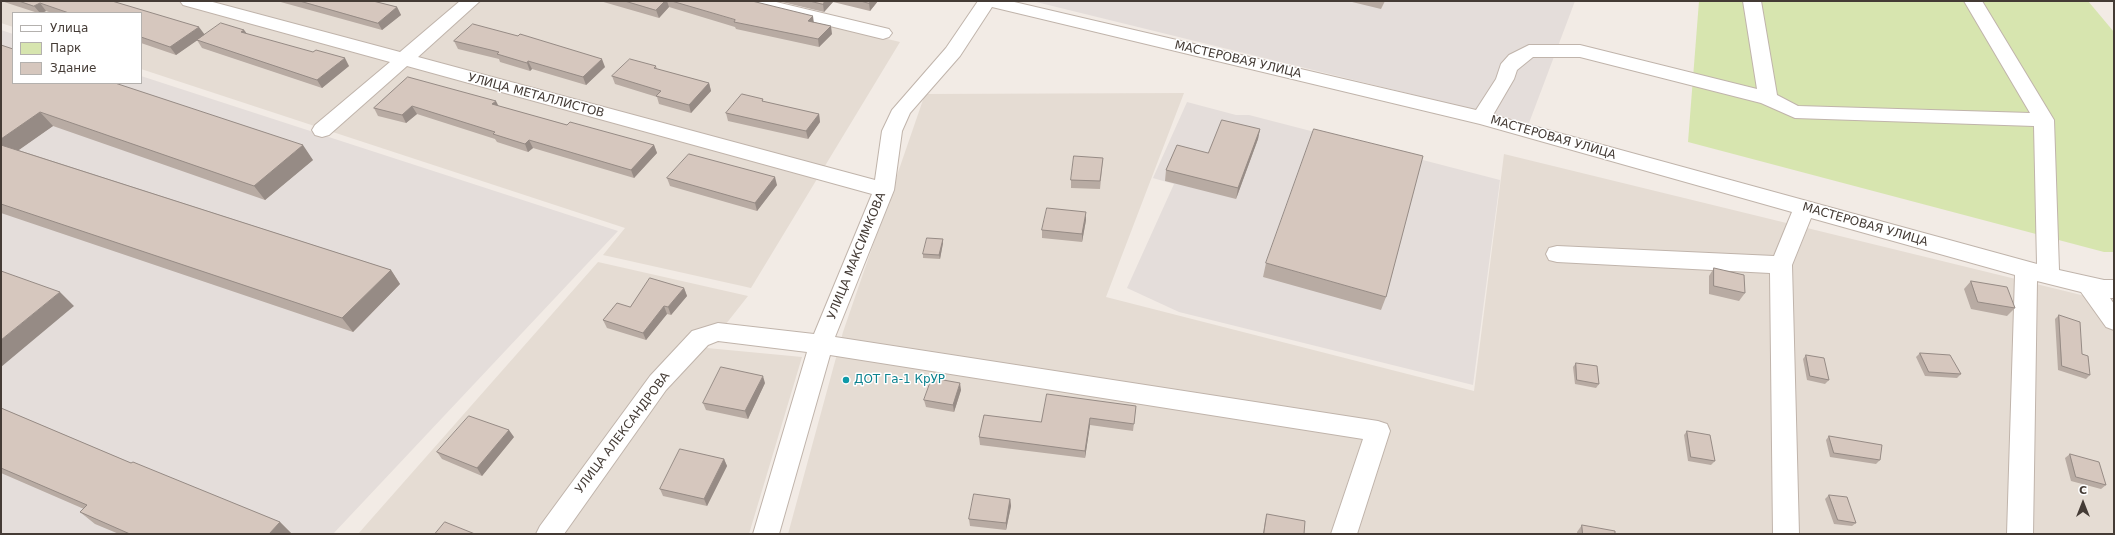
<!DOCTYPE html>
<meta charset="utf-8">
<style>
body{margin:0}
#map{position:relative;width:2115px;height:535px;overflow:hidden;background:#f2ebe5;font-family:"DejaVu Sans",sans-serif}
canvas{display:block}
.frame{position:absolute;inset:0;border:2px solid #443b35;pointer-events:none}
.legend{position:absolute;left:12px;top:12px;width:130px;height:72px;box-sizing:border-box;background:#fff;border:1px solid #b4b1ae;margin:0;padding:5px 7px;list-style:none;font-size:12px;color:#443b35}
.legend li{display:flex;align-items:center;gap:8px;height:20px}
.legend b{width:20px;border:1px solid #b4b1ae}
.north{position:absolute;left:2063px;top:483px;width:40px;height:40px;-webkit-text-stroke:3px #fff;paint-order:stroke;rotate:0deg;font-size:11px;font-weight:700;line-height:16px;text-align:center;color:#443b35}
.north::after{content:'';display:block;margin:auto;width:14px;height:18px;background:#443b35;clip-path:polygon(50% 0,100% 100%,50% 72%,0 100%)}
</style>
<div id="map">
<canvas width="2115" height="535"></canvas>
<div class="frame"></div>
<ul class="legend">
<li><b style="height:5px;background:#fff"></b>Улица</li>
<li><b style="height:11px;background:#d7e5af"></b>Парк</li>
<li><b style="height:11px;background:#d6c7be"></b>Здание</li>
</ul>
<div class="north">С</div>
</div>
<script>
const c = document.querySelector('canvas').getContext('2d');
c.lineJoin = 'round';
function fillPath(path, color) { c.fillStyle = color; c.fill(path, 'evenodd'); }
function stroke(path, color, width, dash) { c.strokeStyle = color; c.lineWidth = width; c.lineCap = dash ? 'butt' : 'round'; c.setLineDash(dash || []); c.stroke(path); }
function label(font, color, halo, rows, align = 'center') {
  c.font = font + ' "DejaVu Sans",sans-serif'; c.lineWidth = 3; c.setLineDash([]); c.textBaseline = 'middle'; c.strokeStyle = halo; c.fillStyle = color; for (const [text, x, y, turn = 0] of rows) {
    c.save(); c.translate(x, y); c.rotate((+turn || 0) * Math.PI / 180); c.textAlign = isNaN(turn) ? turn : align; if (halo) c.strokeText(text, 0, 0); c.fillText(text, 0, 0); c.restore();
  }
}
fillPath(new Path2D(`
 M1,1H729L900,42L751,288L603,255L625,228L141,69V13H13V27L1,23Z
 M1184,93L1106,297L1474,391L1504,154L2114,303V534H788L843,332L925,94Z
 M598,262L748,296L707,348L802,357L749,534H358Z`), '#e5dcd3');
fillPath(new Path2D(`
 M1032,1H1575L1529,123Z
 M1,30L13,34V83H141V76L618,231L333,534H1Z
 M1187,102L1236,115H1249L1500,180L1473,385L1179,312L1127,288L1174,184L1153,178Z`), '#e4ddda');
fillPath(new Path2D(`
 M1699,1H2088L2114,32V252H2104L1688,142Z`), '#d7e5af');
const minor = new Path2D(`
 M180,1H209L400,52L460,1H480L418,57L875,180L882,131L892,110L946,48L978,1H1010L1476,110L1496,79L1501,64L1509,55L1529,45H1580L1757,89L1743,1H1761L1777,95L1798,106L2030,113L1964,1H1982L2054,120L2059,270L2104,280H2114V298H2110L2114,304V330L2106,327L2081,292L2037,281L2033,534H2007L2015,275L1811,218L1792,265L1799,534H1773L1770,273L1557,262L1549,260L1546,254L1549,248L1557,246L1774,256L1792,212L1480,124L992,7L960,56L910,113L902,131L894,190L835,337L1378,421L1387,424L1390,431L1357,534H1331L1363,439L830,355L779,534H753L807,352L718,341L708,345L666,390L564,534H536L540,526L650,376L692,331L718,323L814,334L872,194L407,66L329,135L322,137L315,135L312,130L315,125L390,62L183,5ZM1533,57H1580L1761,103L1795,118L2034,126L2037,264L1493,115L1514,79L1517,70Z
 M741,1H772L889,29L892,33L889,37L883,39L744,5Z`);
stroke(minor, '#c0b4ab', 2);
fillPath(minor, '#fff');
fillPath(new Path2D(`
 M1,1H115L116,2L204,35L244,30L247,34L349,66L322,88L202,48L197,40L176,55L141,43V13H52L46,11L42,13H38Z
 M277,1H373L397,7L401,15L382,30Z
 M600,1H752L814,22L832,34L819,47L736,29L735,27L669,7L659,18Z
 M778,1H878L870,11L833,2L824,12Z
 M1348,1H1385L1381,9Z
 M454,41L605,67L586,85L532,69L530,71L500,62L499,59L458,49Z
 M1,45L313,160L265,200L53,126L18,150L391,270L400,284L353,332L1,213Z
 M656,66L657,69L709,83L711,91L691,113L659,104L657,97L615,84L612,76Z
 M408,77L498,106L567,125L654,145L657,153L634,178L533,148L528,152L497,142L495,139L417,114L406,123L378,116L374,108Z
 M763,99V102L819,114L820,122L808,139L728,121L726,113Z
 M1260,129L1258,139L1236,199L1165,181L1166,170L1208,153Z
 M1103,158L1100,189L1071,188V180Z
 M667,178L777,185L757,211L670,186Z
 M1086,220L1082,242L1042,238V230Z
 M943,239V243L940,259L923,258V254Z
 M1266,263L1386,297L1381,310L1263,277Z
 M1714,268L1745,293L1739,301L1709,294V276Z
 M1971,281L2015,308L2007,316L1971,309L1964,289Z
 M684,288L687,296L671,315L667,314L646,340L607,328L603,320L630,307Z
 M2059,315L2082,354L2090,375L2086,379L2058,370L2055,319Z
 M1920,353L1961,374L1957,378L1925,376L1916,357Z
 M1806,355L1829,380L1825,384L1807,380L1803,359Z
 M1576,363L1599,384L1596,388L1575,384L1573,367Z
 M765,383L748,419L706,410L703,403Z
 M961,390L954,412L926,407L924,400Z
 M1136,406L1133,431L1090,425L1085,458L980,445L979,437L1041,422Z
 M1,408L131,463L280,522L292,534H119L95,524L80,512L84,509L1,473Z
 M1687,431L1715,461L1711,465L1688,461L1684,435Z
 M1829,436L1880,460L1876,464L1830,457L1826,440Z
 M514,437L482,476L442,459L437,452Z
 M2070,454L2106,485L2101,489L2071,481L2065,458Z
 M724,459L727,466L707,506L663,496L660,489Z
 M1829,495L1856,523L1852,526L1834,524L1825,499Z
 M1010,499L1011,506L1006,530L970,526L969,519Z
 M1267,514L1304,534H1263L1265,521Z
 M1582,525L1615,534H1577V532Z`), '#b8aba3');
fillPath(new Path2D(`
 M665,1H667L669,7L659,18L656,10Z
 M825,1H833V2L824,12L823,4Z
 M870,1H878L870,11L869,3Z
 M40,3L46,11L42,13H40L34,6Z
 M397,7L401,15L382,30L378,23Z
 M813,16L814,24L808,21Z
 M831,26L832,34L819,47L818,39Z
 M199,27L205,35L176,55L170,47Z
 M244,30L250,38L241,32Z
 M345,58L349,66L322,88L317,80Z
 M602,59L605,67L586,85L583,77Z
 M528,61L532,69L530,71L527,63Z
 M709,83L711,91L691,113L689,105Z
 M496,101L500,109L492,104Z
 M412,106L417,114L406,123L402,115Z
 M40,112L53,126L9,157L1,149V139Z
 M819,114L820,122L808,139L806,131Z
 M1260,129L1258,139L1236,199L1238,188Z
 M529,140L533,148L528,152L525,144Z
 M303,145L313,160L265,200L254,186Z
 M654,145L657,153L634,178L631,170Z
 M775,177L777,185L757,211L755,203Z
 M1086,212V220L1082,242V234Z
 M943,239V243L940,259L939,255Z
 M391,270L400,284L353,332L342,318Z
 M684,288L687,296L671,315L668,307Z
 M60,292L74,306L1,367V340Z
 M664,306L667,314L646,340L643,333Z
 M763,376L765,383L748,419L745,411Z
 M960,383L961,390L954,412L953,405Z
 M1090,418V425L1085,458V451Z
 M509,430L514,437L482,476L477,468Z
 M724,459L727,466L707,506L704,499Z
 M1010,499L1011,506L1006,530V523Z
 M280,522L292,534H269Z`), '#968b85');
const building = new Path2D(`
 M19,1H112L199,27L170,47L141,37V13H69L40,3L34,6Z
 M300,1H373L397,7L378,23Z
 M625,1H665L656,10Z
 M672,1H752L813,16L808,21L831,26L818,39L734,22L735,20Z
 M810,1H825L823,4Z
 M861,1H870L869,3Z
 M221,23L244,30L241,32L313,52L316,50L345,58L317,80L197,40Z
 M473,24L518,36L520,34L602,59L583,77L528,61L527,63L497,54L499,52L454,41Z
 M1,45L13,49V83H115L303,145L254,186L40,112L1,139Z
 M630,59L656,66L654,68L709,83L689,105L656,96L661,91L612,76Z
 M408,77L496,101L492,104L567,125L570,122L654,145L631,170L529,140L525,144L493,134L495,132L412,106L402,115L374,108Z
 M742,94L763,99L762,101L819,114L806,131L726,113Z
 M1222,120L1260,129L1238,188L1166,170L1177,145L1208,153Z
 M1314,129L1423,156L1386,297L1266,263Z
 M1,145L391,270L342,318L1,204Z
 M689,154L775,177L755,203L667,178Z
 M1074,156L1103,158L1100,181L1071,180Z
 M1047,208L1086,212L1082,234L1042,230Z
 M927,238L943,239L939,255L923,254Z
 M1714,268L1744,275L1745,293L1714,286Z
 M1,271L60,292L1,340Z
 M650,278L684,288L668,307L664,306L643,333L603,320L617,303L630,307Z
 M1971,281L2007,287L2015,308L1978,302Z
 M2059,315L2080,322L2082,354L2088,356L2090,375L2062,366Z
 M1920,353L1950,355L1961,374L1929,372Z
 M1806,355L1824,358L1829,380L1810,376Z
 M1576,363L1597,366L1599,384L1577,380Z
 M721,367L763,376L745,411L703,403Z
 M932,378L960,383L953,405L924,400Z
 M1047,394L1136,406L1134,424L1090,418L1085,451L979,437L984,415L1041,422Z
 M1,408L131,463L133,462L280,522L269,534H130L80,512L87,505L1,468Z
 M469,416L509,430L477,468L437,452Z
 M1687,431L1710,435L1715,461L1691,457Z
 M1829,436L1882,445L1880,460L1834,453Z
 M680,449L724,459L704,499L660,489Z
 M2070,454L2099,462L2106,485L2076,477Z
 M974,494L1010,499L1006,523L969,519Z
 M1829,495L1847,497L1856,523L1838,520Z
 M1267,514L1305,521L1304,534H1264Z
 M445,522L475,534H435Z
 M1582,525L1615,531V534H1583Z`);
fillPath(building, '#d6c7be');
stroke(building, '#968b85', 1);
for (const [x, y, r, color] of [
 [846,380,4,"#0f9aa8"]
]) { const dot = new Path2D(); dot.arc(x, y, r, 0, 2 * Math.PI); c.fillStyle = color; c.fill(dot); stroke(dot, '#fff', 1.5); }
label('12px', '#443b35', '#fff', [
 ["МАСТЕРОВАЯ УЛИЦА",1238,60,13],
 ["УЛИЦА МЕТАЛЛИСТОВ",536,96,15],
 ["МАСТЕРОВАЯ УЛИЦА",1553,138,16],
 ["МАСТЕРОВАЯ УЛИЦА",1865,225,16],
 ["УЛИЦА МАКСИМКОВА",857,256,-68],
 ["УЛИЦА АЛЕКСАНДРОВА",623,433,-53]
]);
label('12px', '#0d838f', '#fff', [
 ["ДОТ Га-1 КрУР",854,380]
], 'left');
</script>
